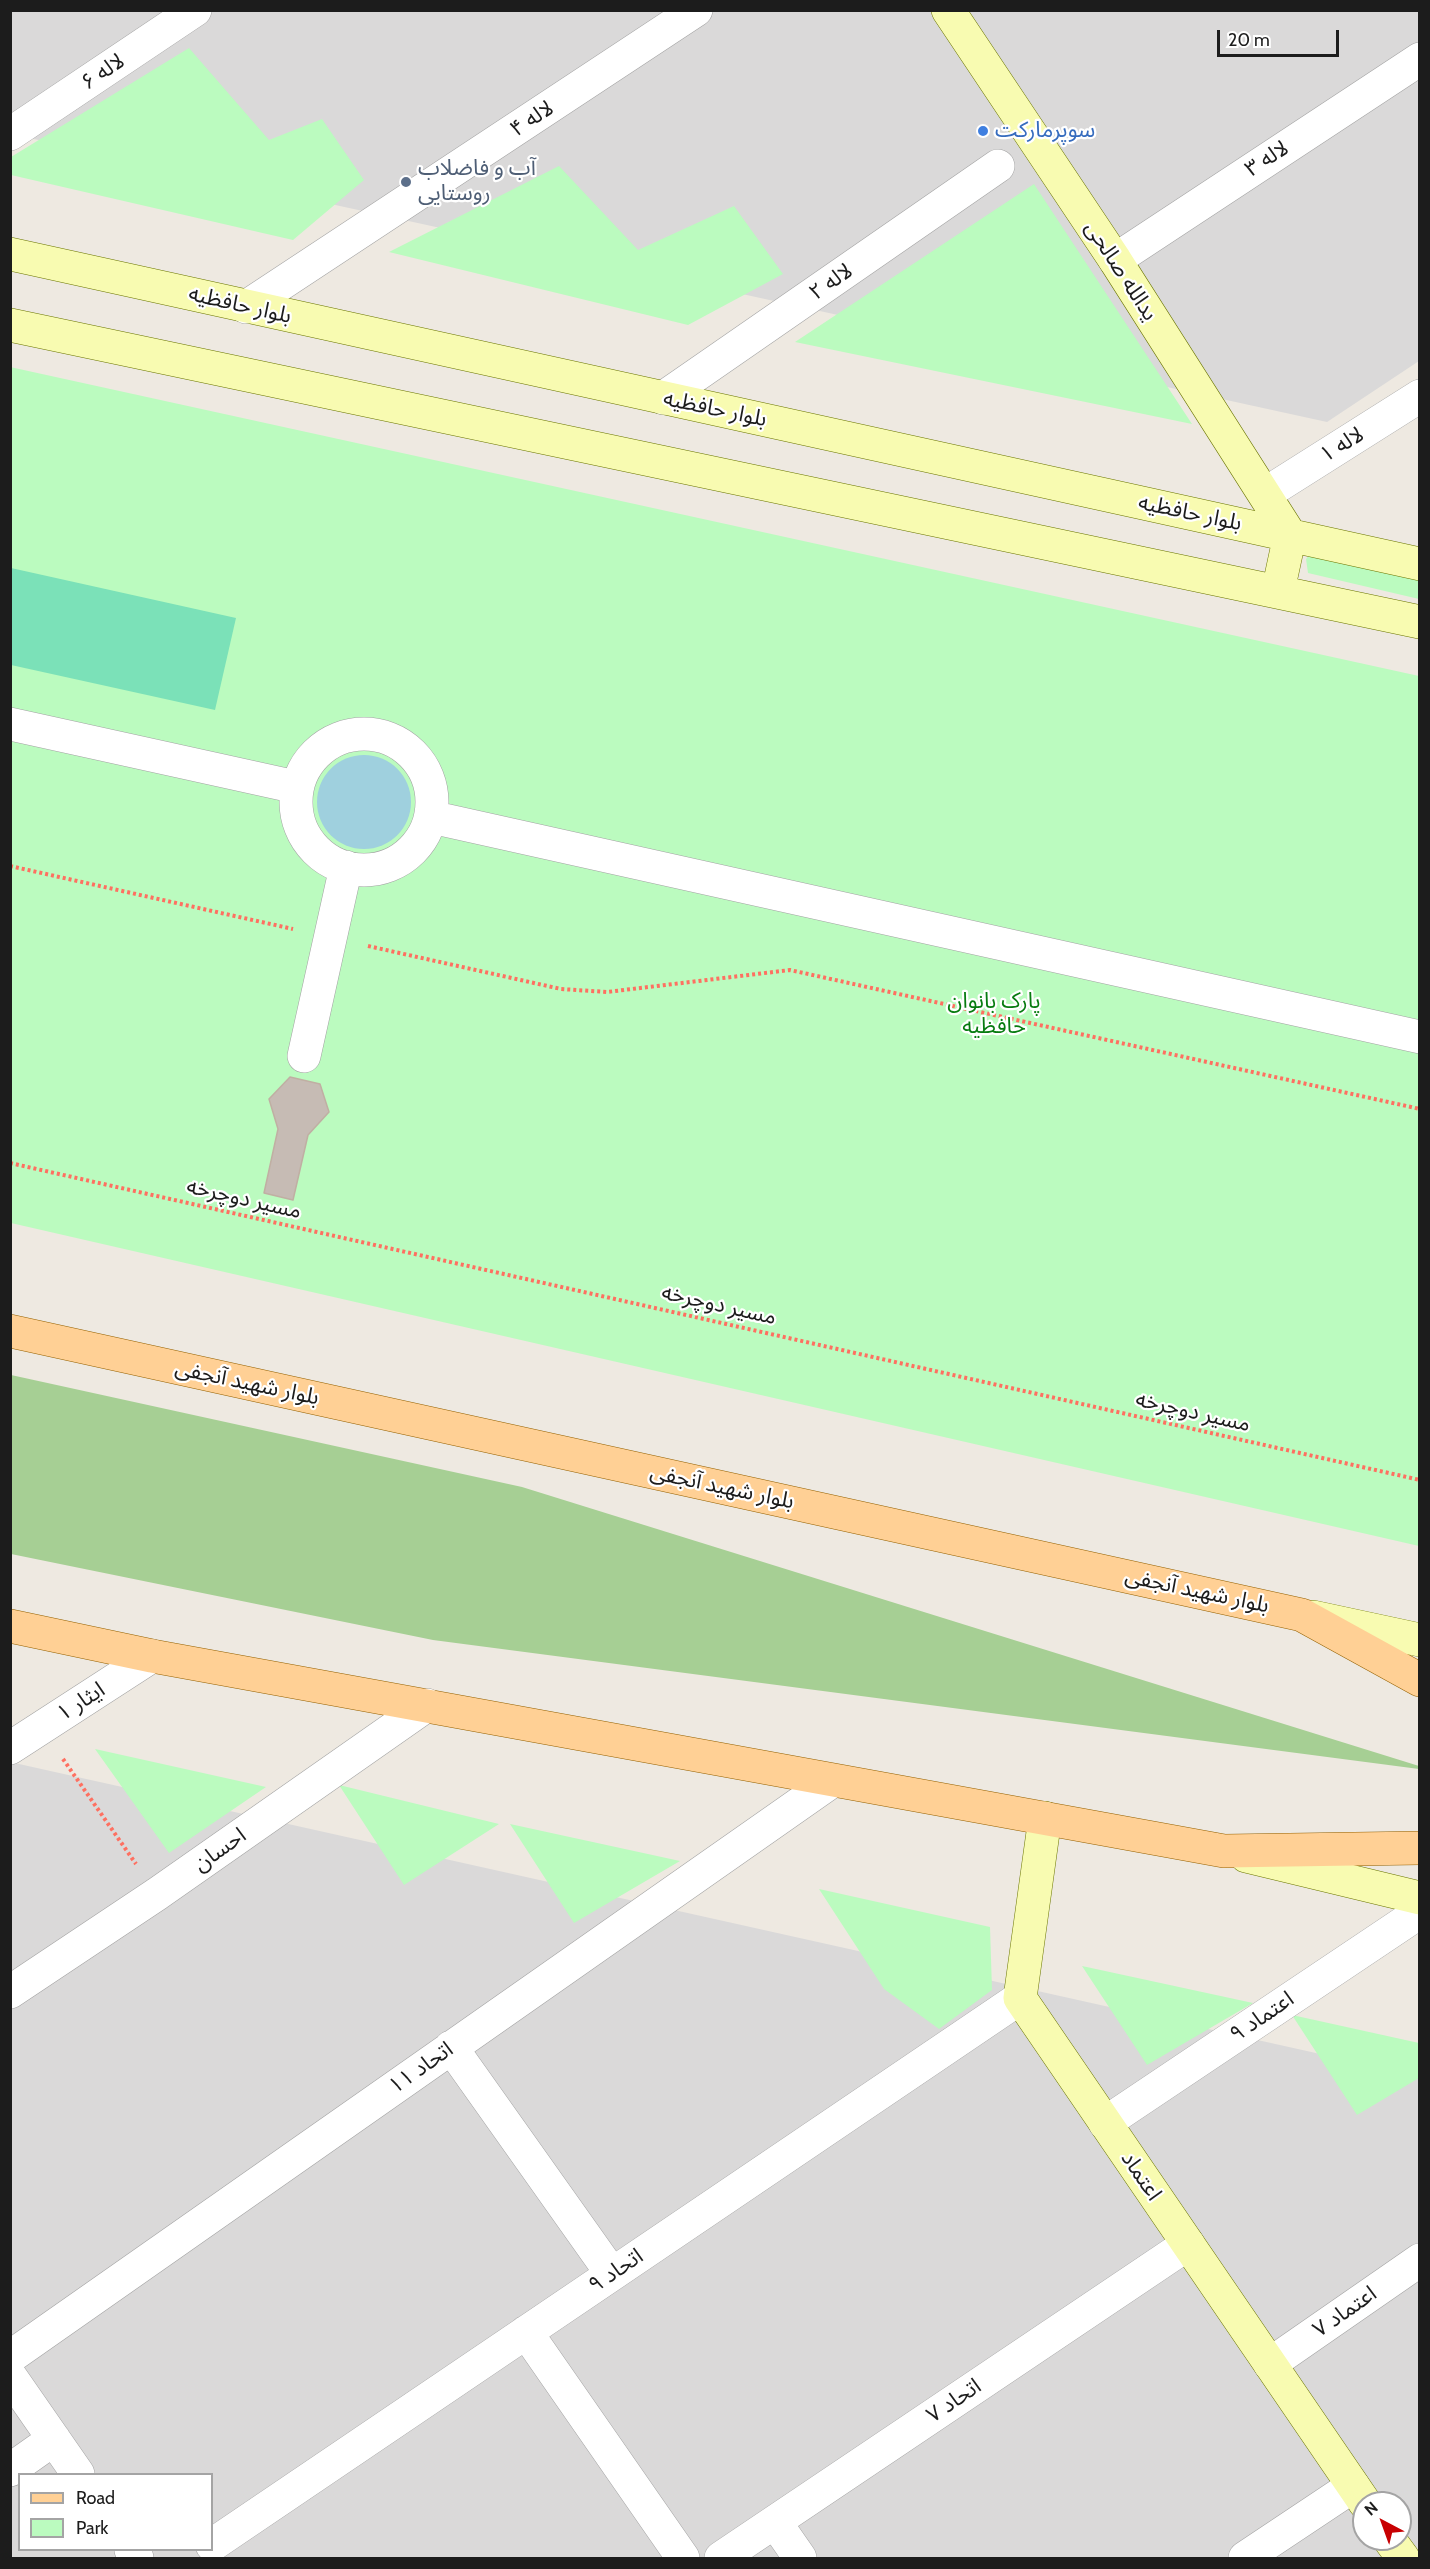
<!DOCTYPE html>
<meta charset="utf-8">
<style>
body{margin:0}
#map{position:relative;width:1430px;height:2569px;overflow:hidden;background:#eee9e1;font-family:Cabin,sans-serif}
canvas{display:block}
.frame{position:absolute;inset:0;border:12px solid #1c1c1c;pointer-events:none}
.legend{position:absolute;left:18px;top:2473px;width:195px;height:78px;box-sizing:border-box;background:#fff;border:2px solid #a4a4a4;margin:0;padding:8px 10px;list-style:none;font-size:18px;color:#1c1c1c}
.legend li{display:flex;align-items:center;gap:12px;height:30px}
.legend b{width:30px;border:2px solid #a4a4a4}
.north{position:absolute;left:1352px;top:2491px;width:60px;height:60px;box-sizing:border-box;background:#fff;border:2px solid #a4a4a4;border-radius:50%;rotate:319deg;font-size:16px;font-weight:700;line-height:24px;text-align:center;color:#1c1c1c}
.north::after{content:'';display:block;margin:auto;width:21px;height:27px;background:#c80002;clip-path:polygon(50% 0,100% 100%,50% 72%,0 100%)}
.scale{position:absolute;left:1217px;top:30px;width:122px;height:27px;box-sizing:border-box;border:3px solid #1c1c1c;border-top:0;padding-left:8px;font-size:18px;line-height:21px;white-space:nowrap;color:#1c1c1c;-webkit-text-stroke:4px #fff;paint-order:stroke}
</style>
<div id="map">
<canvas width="1430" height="2569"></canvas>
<div class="frame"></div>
<ul class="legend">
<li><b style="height:8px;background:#ffd095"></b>Road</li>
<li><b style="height:16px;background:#bbfbbf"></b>Park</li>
</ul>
<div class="north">N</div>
<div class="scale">20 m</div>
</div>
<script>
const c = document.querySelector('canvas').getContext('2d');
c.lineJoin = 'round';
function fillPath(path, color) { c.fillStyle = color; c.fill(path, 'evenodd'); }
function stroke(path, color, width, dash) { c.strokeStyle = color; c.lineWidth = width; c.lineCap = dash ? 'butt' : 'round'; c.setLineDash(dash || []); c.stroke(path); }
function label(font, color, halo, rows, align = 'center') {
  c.font = font + ' Cabin,"Noto Sans Arabic",sans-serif'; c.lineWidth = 4.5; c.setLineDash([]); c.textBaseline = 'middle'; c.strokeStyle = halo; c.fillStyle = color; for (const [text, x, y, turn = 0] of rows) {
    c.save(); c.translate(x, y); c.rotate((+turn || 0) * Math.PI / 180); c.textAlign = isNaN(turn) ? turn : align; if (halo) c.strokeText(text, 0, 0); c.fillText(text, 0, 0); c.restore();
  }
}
fillPath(new Path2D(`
 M11,11H1419V361L1327,422L11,134Z
 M10,1762L1419,2076V2558H11ZM20,2474H212V2550H20ZM1364,2503H1400V2539H1364Z`), '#dad9d9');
fillPath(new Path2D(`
 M11,1375L522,1487L1419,1766V1769L433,1640L11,1554Z`), '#a6cf94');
fillPath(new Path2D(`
 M189,48L269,140L322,119L364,180L293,240L11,175V157Z
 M559,166L638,250L734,206L783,274L688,325L389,252Z
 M1034,184L1192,424L795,342Z
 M10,367L1419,676V1546L11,1223Z
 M1312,552L1419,579V599L1308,573L1306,559Z
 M95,1749L266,1787L169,1853Z
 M339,1785L499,1824L404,1885Z
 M510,1824L680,1861L574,1923Z
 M819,1889L990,1927L992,1990L939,2029L884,1989Z
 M1082,1966L1253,2003L1147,2065Z
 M1292,2015L1419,2043V2078L1357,2115Z`), '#bbfbbf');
fillPath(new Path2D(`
 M11,568L236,618L215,710L11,665Z`), '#7be1b8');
fillPath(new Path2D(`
 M317 802a47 47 0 1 1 94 0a47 47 0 1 1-94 0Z`), '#9fd0de');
const building = new Path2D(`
 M290,1077L320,1084L329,1112L308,1135L293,1200L264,1193L278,1129L269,1099Z`);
fillPath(building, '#c6bbb4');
stroke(building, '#c0afa3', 1.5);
const street = new Path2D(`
 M10,134L195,10
 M1115,260L1420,59
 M246,307L696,10
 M663,398L998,166
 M1265,494L1420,396
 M10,724L296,787
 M296 802a68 68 0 1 1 136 0a68 68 0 1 1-136 0Z
 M431,817L1420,1037
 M304,1056L346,867
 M10,1748L152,1656
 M10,1992L157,1894L427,1705
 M451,2047L612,2274
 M1105,2123L1420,1912
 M526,2332L683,2558
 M10,2357L832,1781
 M1270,2364L1420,2260
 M10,2376L78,2474
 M10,2470L54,2439
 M775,2522L800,2558
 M212,2545L1020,1998
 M131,2550L137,2558
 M721,2558L1188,2244
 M1245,2558L1353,2486`);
const secondary = new Path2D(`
 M948,10L1115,260L1290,535L1278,591
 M10,254L1420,564
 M10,325L1420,622
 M1313,1617L1420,1640
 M1045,1818L1020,1998L1365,2503
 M1246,1856L1420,1898
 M1389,2539L1403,2558`);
const primary = new Path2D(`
 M10,1331L1302,1615L1420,1680
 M10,1626L152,1656L1224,1851L1420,1848`);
stroke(street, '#a3a3a3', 34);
stroke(secondary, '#6a7501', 34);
stroke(primary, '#946100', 34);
stroke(new Path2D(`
 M10,866L293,929
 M368,946L561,989L607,992L790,970L1420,1109
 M10,1163L1420,1480
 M63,1759L136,1864`), '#fe7061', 4, [3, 3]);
stroke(street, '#fff', 33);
stroke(secondary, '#f8fbb1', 33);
stroke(primary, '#ffd095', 33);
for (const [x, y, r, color] of [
 [983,131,6,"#3f7fe0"],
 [406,182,6,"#5c6f8a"]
]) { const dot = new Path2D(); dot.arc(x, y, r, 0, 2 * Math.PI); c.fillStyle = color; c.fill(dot); stroke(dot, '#fff', 2); }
label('22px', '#1c1c1c', '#fff', [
 ["لاله ۶",103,72,-34],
 ["لاله ۴",532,119,-33],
 ["لاله ۳",1267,159,-33],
 ["یدالله صالحی",1121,271,57],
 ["لاله ۲",831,282,-35],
 ["بلوار حافظیه",240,305,13],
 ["بلوار حافظیه",715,409,12],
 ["لاله ۱",1342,445,-32],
 ["بلوار حافظیه",1190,513,12],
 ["مسیر دوچرخه",244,1199,13],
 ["مسیر دوچرخه",719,1305,13],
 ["بلوار شهید آنجفی",247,1383,12],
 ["مسیر دوچرخه",1193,1412,13],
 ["بلوار شهید آنجفی",722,1487,12],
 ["بلوار شهید آنجفی",1197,1591,12],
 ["ایثار ۱",81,1702,-33],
 ["احسان",220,1850,-35],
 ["اعتماد ۹",1262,2017,-34],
 ["اتحاد ۱۱",421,2068,-35],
 ["اعتماد",1141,2176,56],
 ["اتحاد ۹",616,2271,-34],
 ["اعتماد ۷",1345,2312,-35],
 ["اتحاد ۷",954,2401,-34]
]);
label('22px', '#366cbe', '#fff', [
 ["سوپرمارکت",995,131]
], 'left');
label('22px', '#4e5e75', '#fff', [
 ["آب و فاضلاب",418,169],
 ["روستایی",418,194]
], 'left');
label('22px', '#077c10', '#fff', [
 ["پارک بانوان",994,1002],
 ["حافظیه",994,1027]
]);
</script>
